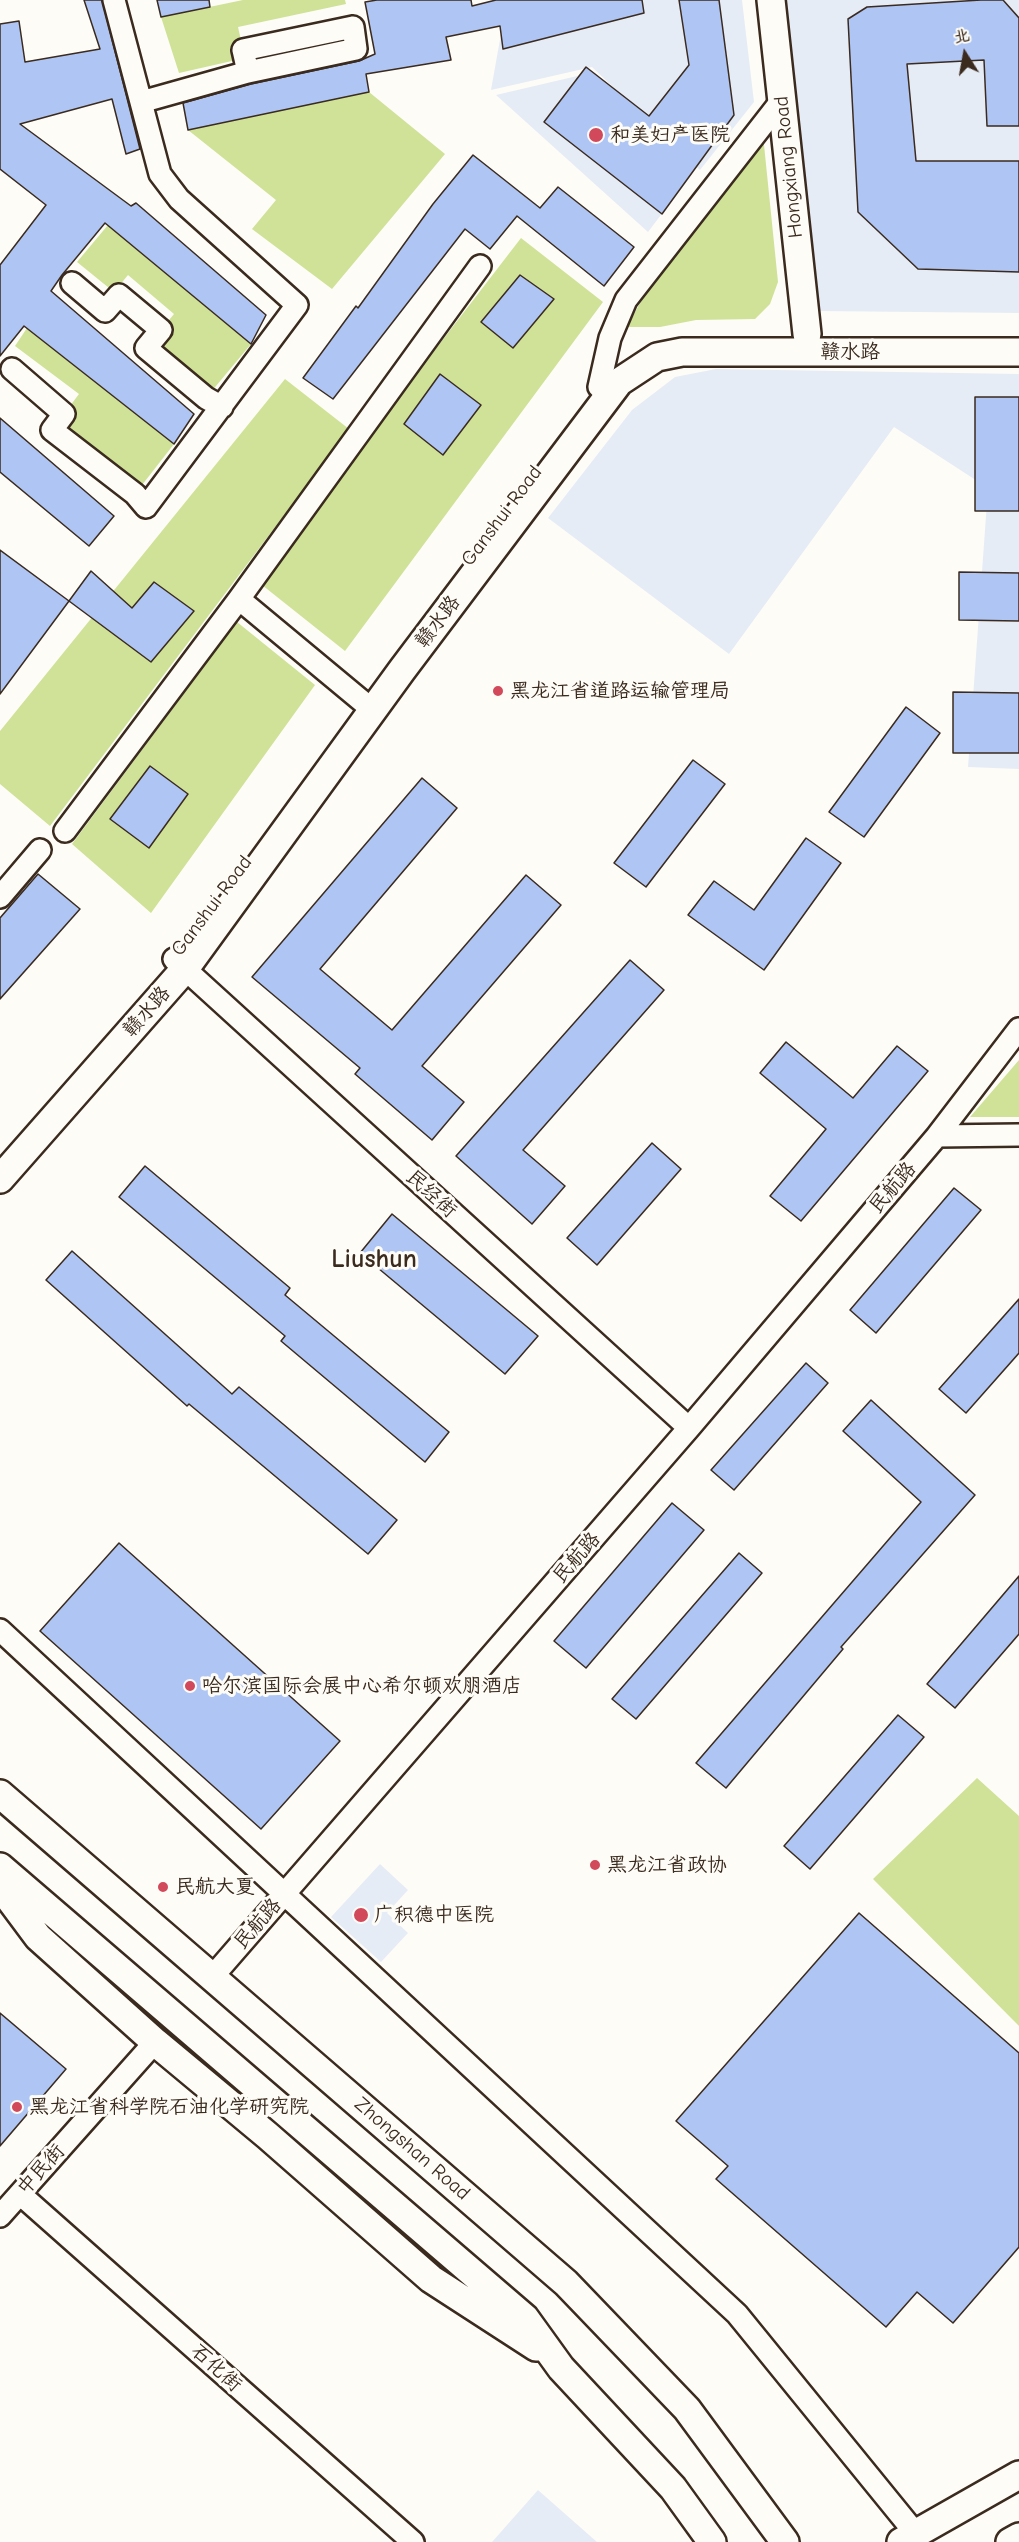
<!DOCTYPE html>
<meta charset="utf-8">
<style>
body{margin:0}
#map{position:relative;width:1019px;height:2542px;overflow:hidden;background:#fdfcf7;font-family:"Comic Neue","LXGW WenKai TC",sans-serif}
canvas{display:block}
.north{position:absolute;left:935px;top:24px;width:60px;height:60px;-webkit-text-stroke:4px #fdfcf7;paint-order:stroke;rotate:349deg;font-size:16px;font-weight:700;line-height:24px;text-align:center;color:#3b2a1e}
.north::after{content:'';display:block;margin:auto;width:21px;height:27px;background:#3b2a1e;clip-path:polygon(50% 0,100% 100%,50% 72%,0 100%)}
</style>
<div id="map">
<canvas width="1019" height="2542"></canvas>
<div class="north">北</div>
</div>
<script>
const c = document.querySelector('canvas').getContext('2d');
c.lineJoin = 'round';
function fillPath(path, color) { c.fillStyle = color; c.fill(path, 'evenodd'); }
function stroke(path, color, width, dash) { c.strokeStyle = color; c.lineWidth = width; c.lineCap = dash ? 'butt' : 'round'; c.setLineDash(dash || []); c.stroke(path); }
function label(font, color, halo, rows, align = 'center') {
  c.font = font + ' "Comic Neue","LXGW WenKai TC",sans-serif'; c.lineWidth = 6; c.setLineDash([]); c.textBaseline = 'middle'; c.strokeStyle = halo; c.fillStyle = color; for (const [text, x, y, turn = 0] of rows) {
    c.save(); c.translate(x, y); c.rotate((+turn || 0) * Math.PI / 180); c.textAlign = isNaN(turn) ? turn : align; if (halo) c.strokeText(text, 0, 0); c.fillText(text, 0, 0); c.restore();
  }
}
fillPath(new Path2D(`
 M507,0H742L754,102L700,170L592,67L491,90Z
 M785,0H1019V313L816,311Z
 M590,73L692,174L648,232L496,95Z
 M716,369L1019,374V769L968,767L988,488L894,427L729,654L548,518L632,410L675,377Z
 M380,1864L408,1890L387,1913L408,1933L381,1962L331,1917Z
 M538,2490L597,2542H492Z`), '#e6ecf6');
fillPath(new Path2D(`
 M243,0H345L346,4L238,27L245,58L179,73L161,17Z
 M369,92L445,154L332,289L252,229L276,200L188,130Z
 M763,135L778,282L770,304L755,319L696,320L660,327H627L641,301Z
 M108,225L251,344L206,398L146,348L174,314L128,275L114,292L77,262Z
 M521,238L603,302L345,651L257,581Z
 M27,328L174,444L135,494L52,430L79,394L15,346Z
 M285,379L349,429L50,826L0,784V731Z
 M237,622L315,685L151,913L72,844Z
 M1019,1060V1117H970Z
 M977,1778L1019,1816V2026L873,1879Z`), '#cfe297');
const building = new Path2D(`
 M84,0H102L140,149L126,154L112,99L20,124L131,206L136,203L266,315L251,344L105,223L62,275L51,291L194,414L174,444L24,326L0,356V265L46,205L0,169V24L19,21L25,62L100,49Z
 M157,0H209L210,7L161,17Z
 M377,0H471L472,6L496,0H642L644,13L503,49L500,26L446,37L451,60L366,74L369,92L188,130L183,103L251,84L359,61L375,54L365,2Z
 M679,0H719L734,115L662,214L544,122L586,67L649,116L689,65Z
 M981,0H1003L1019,18V126H987L984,60L907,64L916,161H1019V272L918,269L858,212L848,19L867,7Z
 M473,155L540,208L558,187L634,247L604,286L517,216L490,249L465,229L333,399L303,378L356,306L358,308L433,204Z
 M520,275L554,299L513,348L481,322Z
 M440,374L481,405L443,455L404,424Z
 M975,397H1019V511H975Z
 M0,418L114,516L89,546L0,472Z
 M0,550L69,601L0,694Z
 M91,571L132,608L154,582L194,611L151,662L69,601Z
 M959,572L1019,573V621L959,620Z
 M953,692L1019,693V753H953Z
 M906,707L940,733L864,837L829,812Z
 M693,760L725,784L646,887L614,863Z
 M150,766L188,794L149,848L110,819Z
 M422,778L457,808L320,969L392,1030L526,875L561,905L422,1066L464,1102L432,1140L355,1074L360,1068L252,977Z
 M806,838L841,863L764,970L688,915L714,881L754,910Z
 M38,874L80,909L0,999V918Z
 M630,960L664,990L523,1150L565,1186L532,1224L456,1156Z
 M786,1042L853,1098L897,1046L928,1071L801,1221L770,1196L826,1129L760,1073Z
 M652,1143L681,1169L597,1265L567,1238Z
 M145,1166L290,1288L285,1295L449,1432L425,1462L281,1341L285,1336L119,1197Z
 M954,1188L981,1210L876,1333L850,1310Z
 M392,1214L538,1336L505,1374L360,1253Z
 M72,1251L232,1394L239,1387L397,1520L368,1554L189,1404L187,1406L46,1280Z
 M1019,1299V1353L966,1413L939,1389Z
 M806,1363L828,1383L734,1490L711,1470Z
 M871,1400L975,1495L841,1647L843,1649L726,1788L696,1763L921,1502L843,1431Z
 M672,1503L704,1530L586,1668L554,1641Z
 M119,1543L340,1741L261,1829L40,1631Z
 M739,1553L762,1573L636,1719L612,1699Z
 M1019,1576V1634L955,1708L927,1684Z
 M898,1715L924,1737L810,1869L784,1846Z
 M859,1913L1019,2053V2247L953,2323L917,2292L886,2327L716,2179L728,2166L676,2121Z
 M0,2013L66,2069L0,2146Z`);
fillPath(building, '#afc6f4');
stroke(building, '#3b2a1e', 1.5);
const minor = new Path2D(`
 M141,102L248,72L356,49L353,27L243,50L248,72
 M72,283L105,311L119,295L161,330L146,348L206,398L222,407
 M12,369L64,414L52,430L135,494L146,507L297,305L179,199L160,174L114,0
 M599,387L610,338L626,300L782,100
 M239,599L363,702
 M65,831L239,599L480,266
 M0,897L40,850
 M174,959L689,1428
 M937,1136L1019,1029
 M0,1630L737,2314L916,2534
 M213,1976L689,1428L937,1136L1019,1135
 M20,2194L413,2542
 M0,2216L155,2042`);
const major = new Path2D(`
 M771,0L807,334
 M0,1179L184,970L402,670L619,382L657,357L682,352H1019
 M0,1794L566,2283L687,2409L785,2542
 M0,1867L525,2318L561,2368L673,2488L712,2542
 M0,1886L38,1937L155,2042L268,2136L431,2279L536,2347
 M901,2542L1019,2475
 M1010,2542L1019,2537`);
stroke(minor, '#3b2a1e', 26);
stroke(major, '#3b2a1e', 32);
stroke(minor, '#fdfcf7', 21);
stroke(major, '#fdfcf7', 27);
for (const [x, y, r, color] of [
 [596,135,8,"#d1495b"],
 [498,691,6,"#d1495b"],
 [190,1686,6,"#d1495b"],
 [595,1865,6,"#d1495b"],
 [163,1887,6,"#d1495b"],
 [361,1915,8,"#d1495b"],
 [17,2107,6,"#d1495b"]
]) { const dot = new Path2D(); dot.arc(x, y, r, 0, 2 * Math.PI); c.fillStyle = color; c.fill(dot); stroke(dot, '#fdfcf7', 2); }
label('20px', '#3b2a1e', '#fdfcf7', [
 ["和美妇产医院",610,135],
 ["黑龙江省道路运输管理局",510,691],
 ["哈尔滨国际会展中心希尔顿欢朋酒店",202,1686],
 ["黑龙江省政协",607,1865],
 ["民航大夏",175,1887],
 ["广积德中医院",374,1915],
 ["黑龙江省科学院石油化学研究院",29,2107]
], 'left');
label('20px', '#3b2a1e', '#fdfcf7', [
 ["Hongxiang Road",789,167,-96],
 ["赣水路",850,352],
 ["Ganshui Road",502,516,-53],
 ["赣水路",438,622,-53],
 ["Ganshui Road",212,906,-53],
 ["赣水路",147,1012,-49],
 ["民航路",893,1188,-50],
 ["民经街",431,1194,42],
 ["民航路",577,1558,-49],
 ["民航路",258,1924,-49],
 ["Zhongshan Road",412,2149,41],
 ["中民街",41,2170,-48],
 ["石化街",216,2368,42]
]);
label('bold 26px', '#3b2a1e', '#fdfcf7', [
 ["Liushun",374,1260]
]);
</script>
